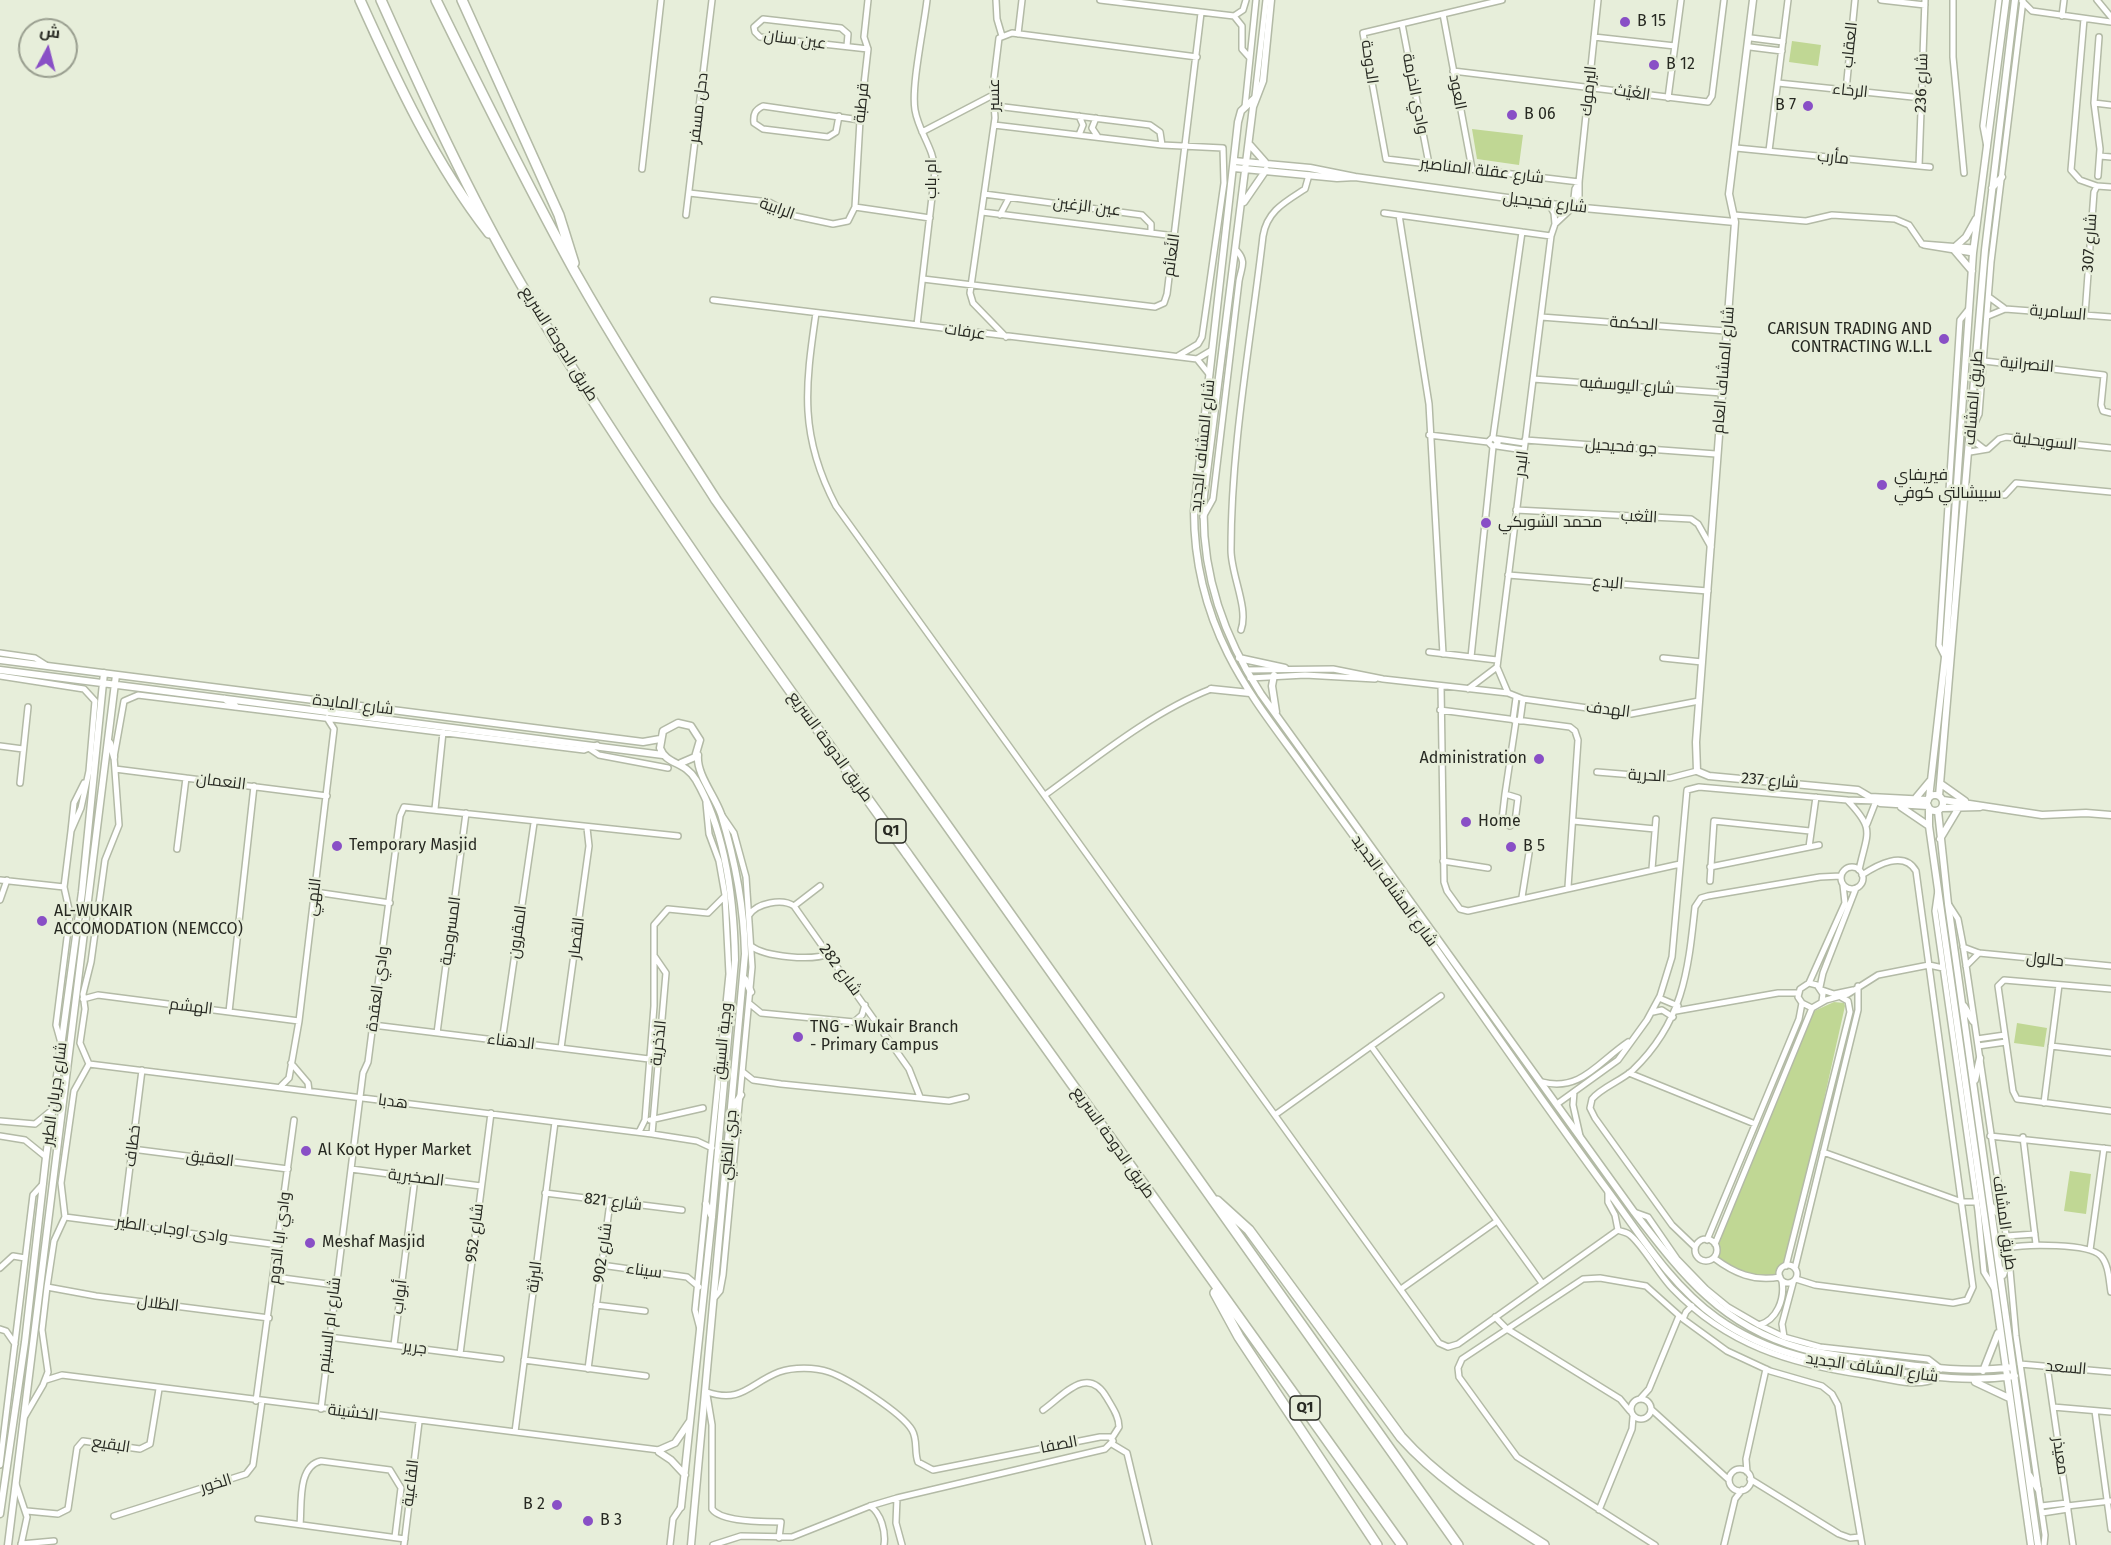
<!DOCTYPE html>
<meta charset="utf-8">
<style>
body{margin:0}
#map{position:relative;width:2111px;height:1545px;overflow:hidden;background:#e7eeda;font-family:"Fira Sans",Cairo,sans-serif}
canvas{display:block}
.north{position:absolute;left:18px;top:18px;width:60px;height:60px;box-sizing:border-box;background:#e7eeda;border:2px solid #9a9f90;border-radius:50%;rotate:7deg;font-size:16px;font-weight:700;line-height:24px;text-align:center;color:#272922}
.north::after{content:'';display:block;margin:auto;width:21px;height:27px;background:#894fc6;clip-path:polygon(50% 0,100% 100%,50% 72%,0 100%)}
</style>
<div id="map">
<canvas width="2111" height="1545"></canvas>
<div class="north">ش</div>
</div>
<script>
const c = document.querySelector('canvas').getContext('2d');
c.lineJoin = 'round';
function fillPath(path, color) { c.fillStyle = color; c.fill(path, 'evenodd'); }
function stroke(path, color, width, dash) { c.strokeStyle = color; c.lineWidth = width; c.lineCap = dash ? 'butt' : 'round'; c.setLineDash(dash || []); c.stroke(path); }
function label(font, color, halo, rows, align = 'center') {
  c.font = font + ' "Fira Sans",Cairo,sans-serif'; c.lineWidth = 5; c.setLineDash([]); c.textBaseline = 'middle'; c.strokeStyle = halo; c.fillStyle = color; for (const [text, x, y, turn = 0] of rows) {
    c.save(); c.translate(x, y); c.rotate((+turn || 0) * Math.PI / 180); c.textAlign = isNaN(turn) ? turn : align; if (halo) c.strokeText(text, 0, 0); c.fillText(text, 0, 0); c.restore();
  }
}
fillPath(new Path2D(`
 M1792,41L1821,45L1818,66L1789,62Z
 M1472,129L1523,135L1519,165L1477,159Z
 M1834,1002L1844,1003L1845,1006L1799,1211L1785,1260L1776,1275H1751L1718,1259V1243L1812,1012Z
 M2017,1023L2047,1028L2044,1047L2014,1043Z
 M2070,1171L2091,1174L2086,1214L2064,1211Z`), '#c0d794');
const minor = new Path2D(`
 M996,0L997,19L1002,36
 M1100,0L1234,16L1243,10L1246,0
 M1502,0L1363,33L1386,159L1579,182
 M1881,0L1925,5
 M1953,0V57L1964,173
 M2097,0L2111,17
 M2022,1L2032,11L2111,22
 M1443,14L1472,169
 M1234,16L1242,26V49L1250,58
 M2062,16L2064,0
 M2084,19L2071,170L2080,180L2097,186
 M1402,24L1429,164
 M1018,34L1022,0
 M1594,37L1675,46
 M1751,38L1783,42
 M847,46L848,34L841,28L763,19L754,27L755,32L760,37L868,49
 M1750,47L1782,51
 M1453,71L1708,102L1712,96L1724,0
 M1778,83L1922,98
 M1846,90L1855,0
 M1255,96L1266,0
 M1668,98L1681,0
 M2094,103L2111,105
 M996,106L1150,125L1160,132L1162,145
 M1245,107L1256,0
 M839,116L836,132L828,137L763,129L754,123C753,114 755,110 763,106L860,120
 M1079,116L1083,125L1079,135
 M1096,118L1092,128L1098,137
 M994,125L1162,145L1223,148L1224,183L1202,337L1198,344L1178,356
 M922,132L993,95
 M1987,147L1983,126L1999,0
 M1736,148L1930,167
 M1769,151L1788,0
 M2100,156L2111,157
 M1919,166L1925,0
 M642,169L661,0
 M2098,176L2100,149L2094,103L2099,37
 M1579,182L1575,189L1573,207L1555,224L1551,236L1497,667L1508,693L1523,699L1631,714L1699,701
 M689,193L769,202L795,216L833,224L848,221L855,207L860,120L868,49L864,37L868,0
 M984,194L1142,215L1151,224V233
 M1549,204L1554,213L1555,224
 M855,207L930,218
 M1579,208V182L1598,0
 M982,212L1175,236
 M1384,213L1551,236
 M686,215L712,0
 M1000,215L1009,198
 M1399,215L1429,404L1443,654
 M1734,215L1806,221L1832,215L1895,219L1909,225L1922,244
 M1922,244L1973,248
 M1924,245L1973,253
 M923,279L1155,307L1164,303L1167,294L1201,13
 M1989,297L2004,308
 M713,300L1197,359L1212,350
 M816,313C805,388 799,436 836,506L1439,1343L1448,1347L1458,1344L1618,1230
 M2085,315L2094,192L2097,186L2111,187
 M1988,316L2005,309L2111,317
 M1541,317L1726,331
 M917,325L935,171C934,148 919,133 915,110C911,86 924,27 927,0
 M1006,337L973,303L970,293L995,118L993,87L999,38L1012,33L1197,57
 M1197,359L1209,374
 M1984,361L2104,375L2101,405L2103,411L2111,413
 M1533,379L1722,393
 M1972,429L1979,414L1991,262L2023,0
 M1429,435L1488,442L1493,447L1498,443L1493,437L1488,442
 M1493,437L1522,232
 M1497,439L1524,443
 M1971,439L1984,449
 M1525,440L1716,454
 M1497,446L1524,450
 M1970,452L1988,449L1999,439L2006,437L2111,448
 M1965,492L2005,495L2016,483L2111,492
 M1516,510L1691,519L1698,524L1711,547
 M1203,517L1213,499L1239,281C1241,268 1247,262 1237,251
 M1508,575L1708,591
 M1241,630C1249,608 1231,575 1231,550C1231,445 1251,340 1263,236C1267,211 1285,202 1305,189L1309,175
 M1429,652L1497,660
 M0,653L35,658L46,665
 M1471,657L1493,447
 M1945,657L1939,645L1960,320L1968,310
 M1663,658L1702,662
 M1246,670L1333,669L1383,679L1508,693
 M0,676L84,689L95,701L89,771L81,808L71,831L64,887L70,914L56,1025L61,1043
 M1250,678L1305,675L1375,679
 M1441,686L1444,882L1447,891L1460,909L1468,911L1680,864
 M1468,689L1497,667
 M1440,710L1570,727L1575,731L1578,740L1568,887
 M1513,720L1516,698
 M1520,721L1523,699
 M0,746L23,749
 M590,749L599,755L668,768
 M115,769L327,796
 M1597,772L1670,778L1697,771
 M20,783L28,707
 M1505,794L1518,798L1515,822L1510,826L1502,820Z
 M1505,794L1516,721
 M1045,795C1096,758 1152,712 1211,689
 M1847,800L1876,801L1867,824
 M435,809L443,732
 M1573,821L1655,829
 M71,831L74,803L84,783
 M1809,847L1816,797
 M177,849L186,778
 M1443,861L1488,868
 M1710,867L1819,845
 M1841 878a11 11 0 1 1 22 0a11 11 0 1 1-22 0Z
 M1652,869L1656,819
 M0,880L64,887
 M1710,881L1714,821L1810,831
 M1938,890L1935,911L1978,1211L1984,1272L1995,1290
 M315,892L390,903
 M1522,897L1529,853
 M0,900L7,880
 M1949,905L1958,919L1963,945L2008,1248L2016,1336L2045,1535L2044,1545
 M794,906L820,886
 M749,915C757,903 782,898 794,906L909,1069L920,1097
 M751,946C765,957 812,961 828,954
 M1963,947L1979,953L2111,966
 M1966,966L1979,953
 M1809,983L1845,903L1843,885
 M1820,987L1823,973L1856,888
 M2111,989L2004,980L1998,986L2013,1091L2017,1099L2111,1111
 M1822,990L1834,994L1853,990
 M1659,998L1678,1006
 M83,999L98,995L299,1021
 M1822,1001L1823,994L1817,985L1809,983L1800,989L1798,997L1802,1003L1812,1008L1826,1000L1848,994L1878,975L1929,965L1943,968
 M750,1004L761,1013L854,1022L879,1027
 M1676,1011L1778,993H1799
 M229,1012L254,786
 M1653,1012L1662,1010L1673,1017
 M854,1022L862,1015L865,1005
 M373,1025L649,1059
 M437,1033L466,813
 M1977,1039L2005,1035
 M502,1042L534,823
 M1371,1046L1542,1283
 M1978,1046L2006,1042
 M2051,1046L2111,1053
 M561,1048L589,846L587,828
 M291,1063L308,1083L309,1091
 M89,1064L652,1134L697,1141L712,1148
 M743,1072L753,1080L781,1084L949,1101L966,1097
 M1629,1073L1755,1124
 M1542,1082C1581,1092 1598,1062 1628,1042
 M281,1086L289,1078L299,1021L334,729L327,718
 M1574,1092L1573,1105L1580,1136
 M2044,1103L2059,985
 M1557,1104L1618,1060L1647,1020L1660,996L1672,957L1687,790L1699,787L1847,800C1876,830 1867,832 1859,870
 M1275,1115L1441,996
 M650,1120L703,1108
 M0,1121L35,1124L52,1110
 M639,1132L645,1120L654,1006V925L668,909L708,913L724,897
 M652,1134L666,973L655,957
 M0,1136L25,1140L46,1157
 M1990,1136L2111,1149
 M2023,1137L2036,1244
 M132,1149L288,1169
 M1823,1152L1962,1202H1977
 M351,1169L481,1186
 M1608,1191V1202L1615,1215L1618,1230C1622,1232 1627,1232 1630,1235C1643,1245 1659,1275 1673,1289C1727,1345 1790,1364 1865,1375C1886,1378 1917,1389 1937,1378
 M545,1193L682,1210
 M1634,1212L1648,1217L1677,1259L1706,1289L1728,1307L1759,1325L1784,1337L1820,1347L1928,1359L1941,1369
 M65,1217L279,1245
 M123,1222L142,1070
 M2006,1236L2035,1234
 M1695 1250a11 11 0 1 1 22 0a11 11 0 1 1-22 0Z
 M1707,1240L1799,1019L1802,1003
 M1715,1244L1812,1008
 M1695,1247L1672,1225L1595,1118L1590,1108L1592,1099C1602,1087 1621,1081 1633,1070C1683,1022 1688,972 1695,907L1701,898L1708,896L1820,877L1841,876
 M2008,1248C2025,1244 2089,1243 2101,1256C2109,1265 2109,1281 2111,1292
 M2090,1250L2104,1148
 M1714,1258C1734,1273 1754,1282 1780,1277
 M601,1265L687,1277L699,1287
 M1779 1274a9 9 0 1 1 18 0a9 9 0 1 1-18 0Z
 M1786,1266L1850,1012L1848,1001L1841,997
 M0,1268L13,1256L25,1258
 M1795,1268L1858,1010V986
 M275,1277L335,1285
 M1796,1279L1815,1285L1953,1303L1967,1300L1973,1287L1916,871C1904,850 1877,865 1862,875
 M47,1287L96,1296L269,1318
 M1401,1289L1497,1221
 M715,1297L720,1291L723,1275L752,967L746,877L734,833L721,814
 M596,1305L645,1311
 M1495,1317L1507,1329L1620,1399L1630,1411
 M1683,1319L1686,1312L1692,1306
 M1759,1325C1777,1320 1785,1299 1782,1281
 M0,1329L6,1331L15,1344
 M700,1329L695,1310L729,974L725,895L719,861L709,834L706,803
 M329,1337L501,1359
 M1784,1337L1782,1324L1793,1283
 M394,1345L415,1178
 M460,1354L491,1113
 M524,1360L646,1376
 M2020,1364L2111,1372
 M2047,1366L2073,1545
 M588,1369L610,1202
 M46,1380L62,1375L659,1450
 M707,1392C742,1404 750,1383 779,1372C793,1367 815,1367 829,1372C849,1379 902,1413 912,1430C918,1440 914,1452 918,1462L933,1470L1100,1437H1110L1113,1441L1105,1449L897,1498L870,1506L792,1537L741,1536L713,1545
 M707,1395L712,1425V1509C721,1522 764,1522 781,1522L779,1538
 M1631 1409a10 10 0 1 1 20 0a10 10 0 1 1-20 0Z
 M1640,1399L1649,1389L1679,1316
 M256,1401L294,1120
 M2053,1407L2111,1412
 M321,1409L363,1073L368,1062L400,816L404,807L678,836
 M1651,1409L1729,1480
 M1043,1410C1064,1395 1088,1364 1107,1398C1112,1407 1119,1416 1119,1427L1112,1438
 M2095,1411L2111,1529
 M25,1416L43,1385L48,1372L42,1330L47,1287L54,1241L65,1217L61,1183L74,1091L89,1064L80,1043L85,1009L83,994L91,962L105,860L119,825L114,757L124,701L138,695L584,750L597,745
 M515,1432L555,1122
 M1112,1444L1127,1453L1149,1545
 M0,1465L33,1195L43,1184
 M1729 1480a11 11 0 1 1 22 0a11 11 0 1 1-22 0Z
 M1747,1472L1746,1459L1766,1369
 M1750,1479L1839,1534L1850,1538L1860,1537
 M16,1484L27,1517L21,1545
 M897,1498L896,1523L902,1545
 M870,1506C881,1513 886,1532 884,1545
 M2041,1506L2067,1503
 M2067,1506L2111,1501
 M1599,1510L1632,1429L1633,1417
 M27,1511L58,1514L68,1509L77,1448L83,1441L140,1449L150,1444L159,1389
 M2042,1513L2068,1509
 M114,1516L246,1474L253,1465L262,1401
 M258,1519L405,1539
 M300,1525C302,1505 297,1466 321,1461L390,1470L401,1488L395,1537
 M21,1544L54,1541
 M404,1545L419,1422
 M670,1545L673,1519L681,1507
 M1655,1545L1517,1457L1459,1377L1458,1368L1462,1359L1583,1279L1600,1278L1646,1286L1683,1319L1727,1351L1770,1371L1822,1386L1832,1394L1838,1405L1862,1545
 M1724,1545L1735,1499L1742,1490`);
const tertiary = new Path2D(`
 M1271,0L1263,81L1253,107L1204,496C1200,569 1221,633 1261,694L1634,1212C1682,1274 1721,1326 1800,1348C1828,1356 1858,1358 1886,1362C1930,1368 1970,1373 2013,1367
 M1753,0L1729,194L1735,222L1696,742L1697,771L1709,776L1858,790L1880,803L1928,806
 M1257,96L1241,111L1238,122L1194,511C1194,562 1205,608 1228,654C1249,696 1279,733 1307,772C1350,831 1393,890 1436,949C1493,1030 1549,1111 1608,1191C1641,1236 1671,1285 1717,1318C1769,1355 1825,1364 1887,1371C1932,1377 1969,1382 2015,1376
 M1250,145L1265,162
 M1234,161L1310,168L1355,177
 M1234,168L1337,178L1355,177L1573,207L1735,222
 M1992,188L2002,177
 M1244,202L1266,170
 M1956,246L1966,237L1976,219
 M1955,251L1972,271
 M1239,658L1285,668
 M0,660L643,742L660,739
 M0,670L663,755
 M1274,675L1272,686L1276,712
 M1211,689L1250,693
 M225,699L235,706
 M110,743L114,757
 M1941,784L1965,801
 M1927 803a8 8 0 1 1 16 0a8 8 0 1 1-16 0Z
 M1939,796L1985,250L2015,0
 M1870,797L1928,800
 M1929,798L1945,657L1973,253L2006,0
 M1915,799L1930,781
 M1943,800L2042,815L2086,813L2111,815
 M1901,807L1929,826
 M1929,808V826L2031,1545
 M1942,808L1980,807
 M1938,811L1948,904L2038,1545
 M1940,839L1958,809
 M745,979L751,992
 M1964,1006L1973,1021
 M1975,1080L1980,1058
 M734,1106L741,1095
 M706,1204L712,1217
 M1992,1207L2004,1219
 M2003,1275L2009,1257
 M1983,1371L1998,1333
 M1975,1382L2009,1398
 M659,1450L675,1443L690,1421
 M659,1452L671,1460L685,1475
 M2029,1475L2038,1489
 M681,1507L712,1217L735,960C734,901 726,832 696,780C684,760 667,766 660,748L663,731L678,723L691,726L700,740L695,757L681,763
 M0,1514L25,1342L46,1157L82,892L104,673
 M8,1545L116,675
 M691,1545L745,954C744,907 735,860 721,814C715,796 696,774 698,755`);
const motorway = new Path2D(`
 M360,0C396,80 435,164 489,233
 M381,0C424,96 468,193 521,284C638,482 774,669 908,855C1073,1085 1238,1315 1402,1545
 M436,0C481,92 526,183 575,272C619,350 668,425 716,500L1458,1545
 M462,0L559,215L574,263
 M1217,1201L1249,1230L1401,1437C1442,1483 1493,1512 1544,1545
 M1215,1293L1239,1337L1377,1545`);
stroke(minor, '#b3baa6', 8);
stroke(tertiary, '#b3baa6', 9);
stroke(motorway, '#b3baa6', 12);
stroke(minor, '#fff', 5);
stroke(tertiary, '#fff', 6);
stroke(motorway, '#fff', 9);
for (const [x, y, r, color] of [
 [1625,22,6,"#894fc6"],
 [1654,65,6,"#894fc6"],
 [1808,106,6,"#894fc6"],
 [1512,115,6,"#894fc6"],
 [1944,339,6,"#894fc6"],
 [1882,485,6,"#894fc6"],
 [1486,523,6,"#894fc6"],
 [1539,759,6,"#894fc6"],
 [1466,822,6,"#894fc6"],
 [337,846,6,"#894fc6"],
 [1511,847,6,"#894fc6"],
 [42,921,6,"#894fc6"],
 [798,1037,6,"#894fc6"],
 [306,1151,6,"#894fc6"],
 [310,1243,6,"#894fc6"],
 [557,1505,6,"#894fc6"],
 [588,1521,6,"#894fc6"]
]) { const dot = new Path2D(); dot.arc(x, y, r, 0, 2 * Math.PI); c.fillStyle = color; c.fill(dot); stroke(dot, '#e7eeda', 2); }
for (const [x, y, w] of [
 [891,831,30],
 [1305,1408,30]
]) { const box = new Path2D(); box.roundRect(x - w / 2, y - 12, w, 24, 4.5); c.fillStyle = '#e7eeda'; c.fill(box); stroke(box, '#272922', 1.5); }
label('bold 15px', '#272922', null, [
 ["Q1",891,831],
 ["Q1",1305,1408]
]);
label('16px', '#272922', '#e7eeda', [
 ["B 15",1637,22],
 ["B 12",1666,65],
 ["B 7",1796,106,"right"],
 ["B 06",1524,115],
 ["CARISUN TRADING AND",1932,330,"right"],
 ["CONTRACTING W.L.L",1932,348,"right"],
 ["فيريفاي",1894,476],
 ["سبيشالتي كوفي",1894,494],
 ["محمد الشوبكي",1498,523],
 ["Administration",1527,759,"right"],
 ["Home",1478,822],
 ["Temporary Masjid",349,846],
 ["B 5",1523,847],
 ["AL-WUKAIR",54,912],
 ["ACCOMODATION (NEMCCO)",54,930],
 ["TNG - Wukair Branch",810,1028],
 ["- Primary Campus",810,1046],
 ["Al Koot Hyper Market",318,1151],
 ["Meshaf Masjid",322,1243],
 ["B 2",545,1505,"right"],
 ["B 3",600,1521]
], 'left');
label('16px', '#272922', '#e7eeda', [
 ["عين سنان",795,40,8],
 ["العقاب",1850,45,-84],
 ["الدوحة",1369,62,82],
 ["شارع 236",1922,83,-88],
 ["اليرموك",1589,91,-84],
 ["الرخاء",1850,91,6],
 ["العود",1457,92,79],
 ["الغَيْث",1632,93,8],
 ["وادي الخرمة",1415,94,79],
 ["عسير",995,95,-90],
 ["قرطبة",862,103,-84],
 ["دحل مسفر",699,108,-83],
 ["مأرب",1833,158,6],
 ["شارع عقلة المناصير",1482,171,7],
 ["ام باب",932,179,-90],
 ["شارع فحيحيل",1545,203,7],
 ["عين الزغين",1087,207,7],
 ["الرابية",777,209,20],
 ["شارع 307",2090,243,-86],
 ["النًعائم",1172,255,-82],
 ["السامرية",2058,313,5],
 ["الحكمة",1634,324,4],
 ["عرفات",965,332,8],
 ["طريق الدوحة السريع",559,344,58],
 ["النصرانية",2027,365,5],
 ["شارع المشاف العام",1724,370,-85],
 ["شارع اليوسفيه",1627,386,4],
 ["طريق المشاف",1974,398,-85],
 ["السويحلية",2045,442,6],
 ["شارع المشاف الجديد",1203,446,-84],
 ["جو فحيحيل",1621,447,4],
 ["البدر",1522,464,-83],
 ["الثغب",1639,517,3],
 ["البدع",1608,583,5],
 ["شارع المايدة",353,705,7],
 ["الهدف",1608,710,7],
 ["طريق الدوحة السريع",830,747,54],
 ["الحرية",1647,776,3],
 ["شارع 237",1770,781,5],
 ["النعمان",221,782,7],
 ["شارع المشاف الجديد",1394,891,54],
 ["النهي",314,897,-83],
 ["المسروحية",451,931,-82],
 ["المقرون",518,932,-82],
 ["القصار",577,938,-83],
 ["حالول",2045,960,6],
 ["شارع 282",840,970,54],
 ["وادي العقدة",378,989,-82],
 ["الهشم",191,1007,7],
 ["وجبة السيق",723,1041,-84],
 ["الدهناء",511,1042,7],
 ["الذخرية",659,1043,-84],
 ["شارع جريان الطير",55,1094,-82],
 ["هدبا",393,1102,7],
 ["طريق الدوحة السريع",1113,1143,55],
 ["جري الظبي",729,1145,-85],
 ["خطاف",133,1146,-83],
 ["العقيق",210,1159,7],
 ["الصخبرية",416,1178,7],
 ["شارع 821",613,1202,7],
 ["طريق المشاف",2004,1223,82],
 ["وادى اوجاب الطير",172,1230,8],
 ["شارع 952",475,1233,-83],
 ["وادي ابا الدوم",280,1238,-83],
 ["شارع 902",603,1253,-82],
 ["سيناء",644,1271,8],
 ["البرثة",535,1277,-83],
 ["أبواب",400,1297,-83],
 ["الظلال",158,1304,7],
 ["شارع ام السنيم",330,1325,-83],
 ["جرير",415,1348,7],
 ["شارع المشاف الجديد",1872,1368,8],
 ["السعد",2066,1368,5],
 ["الخشينة",353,1413,7],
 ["البقيع",111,1445,9],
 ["الصفا",1059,1445,-11],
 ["معيذر",2060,1456,82],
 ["القاعية",411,1483,-83],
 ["الخور",216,1484,-17]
]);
</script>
